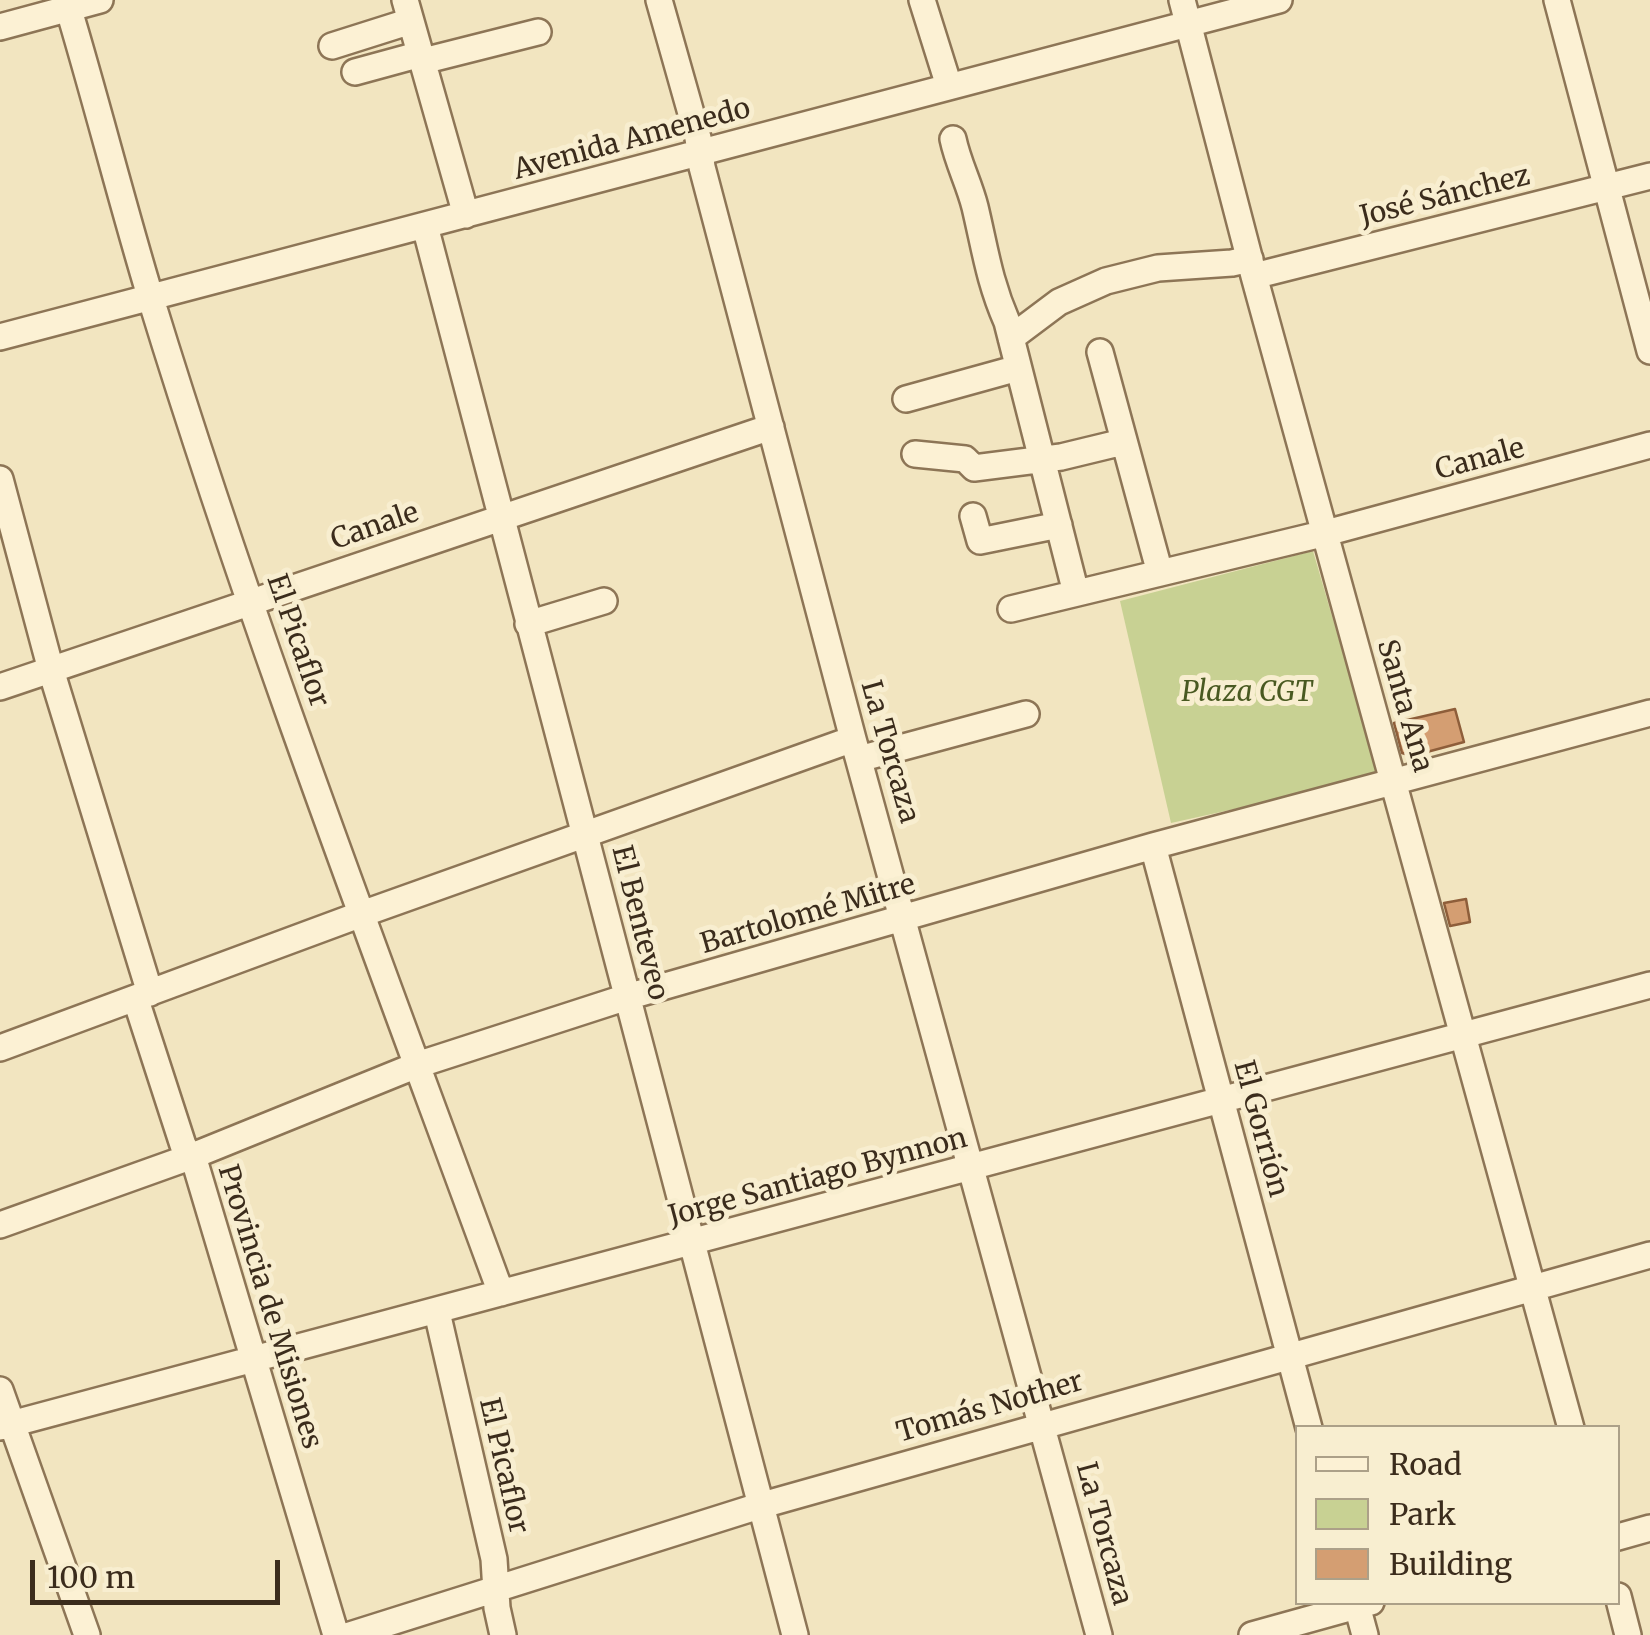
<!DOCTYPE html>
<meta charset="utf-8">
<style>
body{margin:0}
#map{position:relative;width:1650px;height:1635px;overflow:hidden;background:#f2e5c0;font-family:Merriweather,serif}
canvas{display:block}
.legend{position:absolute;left:1295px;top:1425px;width:325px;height:180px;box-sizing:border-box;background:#f8eed0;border:2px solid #aca088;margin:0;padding:12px 18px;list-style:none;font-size:30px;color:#3b2c1c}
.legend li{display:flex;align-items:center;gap:20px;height:50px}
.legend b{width:50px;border:2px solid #aca088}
.scale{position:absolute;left:30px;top:1560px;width:250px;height:45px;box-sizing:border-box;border:5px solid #3b2c1c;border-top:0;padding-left:12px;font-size:30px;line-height:35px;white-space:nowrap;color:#3b2c1c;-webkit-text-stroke:8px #f8eed0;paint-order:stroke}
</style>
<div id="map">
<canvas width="1650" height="1635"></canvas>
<ul class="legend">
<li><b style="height:12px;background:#fcf1d4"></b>Road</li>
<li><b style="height:28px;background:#c8d193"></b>Park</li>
<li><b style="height:28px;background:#d49e72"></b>Building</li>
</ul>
<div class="scale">100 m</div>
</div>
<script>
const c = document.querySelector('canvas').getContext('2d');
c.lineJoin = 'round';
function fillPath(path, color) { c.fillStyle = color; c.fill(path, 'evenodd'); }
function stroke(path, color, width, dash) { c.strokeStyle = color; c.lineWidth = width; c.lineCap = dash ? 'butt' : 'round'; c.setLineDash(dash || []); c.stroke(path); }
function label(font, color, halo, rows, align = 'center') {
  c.font = font + ' Merriweather,serif'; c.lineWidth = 10; c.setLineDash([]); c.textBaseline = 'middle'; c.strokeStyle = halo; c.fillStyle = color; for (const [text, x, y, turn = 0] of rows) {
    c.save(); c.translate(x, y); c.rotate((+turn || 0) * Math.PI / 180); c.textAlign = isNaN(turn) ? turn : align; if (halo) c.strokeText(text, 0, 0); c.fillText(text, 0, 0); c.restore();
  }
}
fillPath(new Path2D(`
 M1313,551L1379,777L1171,823L1120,601Z`), '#c8d193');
const building = new Path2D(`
 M1455,709L1464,742L1412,756L1402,753L1394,723Z
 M1466,899L1470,922L1450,926L1444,903Z`);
fillPath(building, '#d49e72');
stroke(building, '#8e5e3a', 2.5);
const minor = new Path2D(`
 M66,0C96,99 121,200 151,299C254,635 380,963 501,1293
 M405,0L466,215
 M659,0L698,138L702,167L853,739L1099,1635
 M922,0L949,86
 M1182,0L1254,276L1571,1428
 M1557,0L1650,351
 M0,27L100,0
 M332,46L411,21
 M423,61L538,32
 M355,72L421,54
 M953,139C958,163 969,183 975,207C985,249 989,281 1007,322L1076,593
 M425,226L795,1635
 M1254,276L1650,176
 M0,337L1279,0
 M1011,338L1059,302L1106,281L1158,268L1232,263L1250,259
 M1100,352L1160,573
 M906,399L1018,368
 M915,454L965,459L974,468L1061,457L1123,442
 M0,479L51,670L150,993
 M973,516L980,541L1059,525
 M1011,609L1326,533L1650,445
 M528,624L604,601
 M0,687L771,427
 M859,759L1026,714
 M1153,846L1309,1428
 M136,1000L183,1145L196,1166L336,1635
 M0,1048L359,915L853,739
 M0,1225L190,1157L417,1065L627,997L1153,846L1650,713
 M437,1312L494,1559L497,1608L503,1635
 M0,1390L87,1635
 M0,1427L1650,985
 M1618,1537L1650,1528
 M1618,1596L1628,1635
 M1356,1602L1365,1635
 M350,1635L759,1506L1650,1255
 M1252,1635L1371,1602`);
stroke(minor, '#8d7556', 30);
stroke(minor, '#fcf1d4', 25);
label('28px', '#3b2c1c', '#f8eed0', [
 ["Avenida Amenedo",632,140,-15],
 ["José Sánchez",1445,197,-14],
 ["Canale",1480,460,-15],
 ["Canale",375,527,-19],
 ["El Picaflor",297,641,71],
 ["Santa Ana",1404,706,74],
 ["La Torcaza",889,752,74],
 ["Bartolomé Mitre",808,915,-16],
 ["El Benteveo",639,923,76],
 ["El Gorrión",1260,1129,75],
 ["Jorge Santiago Bynnon",818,1178,-15],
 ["Provincia de Misiones",269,1307,73],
 ["Tomás Nother",990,1408,-16],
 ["El Picaflor",503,1466,77],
 ["La Torcaza",1103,1534,75]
]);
label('italic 28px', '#495921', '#f8eed0', [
 ["Plaza CGT",1247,693]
]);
</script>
